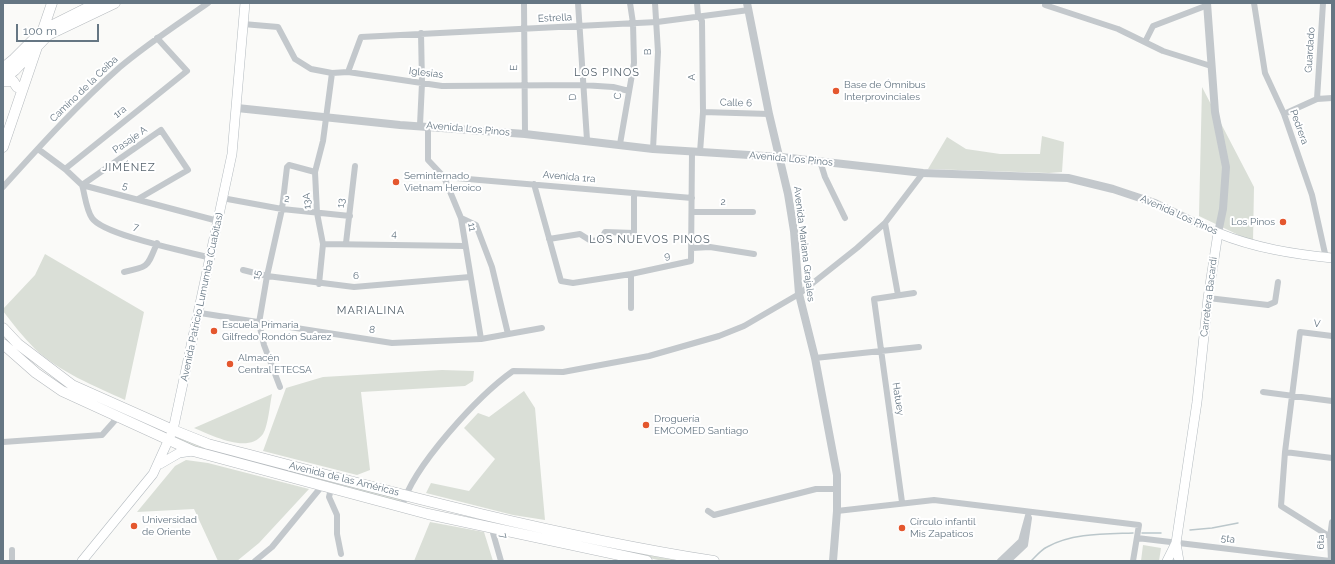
<!DOCTYPE html>
<meta charset="utf-8">
<style>
body{margin:0}
#map{position:relative;width:1335px;height:564px;overflow:hidden;background:#fafaf8;font-family:Raleway,sans-serif}
canvas{display:block}
.frame{position:absolute;inset:0;border:4px solid #657683;pointer-events:none}
.scale{position:absolute;left:16px;top:24px;width:83px;height:18px;box-sizing:border-box;border:2px solid #657683;border-top:0;padding-left:5px;font-size:12px;line-height:14px;white-space:nowrap;color:#657683;-webkit-text-stroke:3px #fff;paint-order:stroke}
</style>
<div id="map">
<canvas width="1335" height="564"></canvas>
<div class="frame"></div>
<div class="scale">100 m</div>
</div>
<script>
const c = document.querySelector('canvas').getContext('2d');
c.lineJoin = 'round';
function fillPath(path, color) { c.fillStyle = color; c.fill(path, 'evenodd'); }
function stroke(path, color, width, dash) { c.strokeStyle = color; c.lineWidth = width; c.lineCap = dash ? 'butt' : 'round'; c.setLineDash(dash || []); c.stroke(path); }
function label(font, color, halo, rows, align = 'center') {
  c.font = font + ' Raleway,sans-serif'; c.lineWidth = 4; c.setLineDash([]); c.textBaseline = 'middle'; c.strokeStyle = halo; c.fillStyle = color; for (const [text, x, y, turn = 0] of rows) {
    c.save(); c.translate(x, y); c.rotate((+turn || 0) * Math.PI / 180); c.textAlign = isNaN(turn) ? turn : align; if (halo) c.strokeText(text, 0, 0); c.fillText(text, 0, 0); c.restore();
  }
}
fillPath(new Path2D(`
 M1202,87L1254,187L1253,242L1199,216Z
 M1042,136L1064,142L1062,172L1049,173L928,169L947,137L966,149L1000,154H1040Z
 M45,254L144,312L125,400C94,386 60,372 35,349C23,337 13,324 3,311V309L35,275Z
 M442,370L474,371L473,381L465,386L361,392L370,470L357,475L263,451L286,388L323,377Z
 M524,391L535,408L545,520L513,515L426,493L431,483L469,491L495,459L464,428L478,413L489,417Z
 M272,394C270,404 268,426 263,434C248,455 212,435 194,428Z
 M175,435L402,497L401,503L205,452L173,440Z
 M186,460L208,463L309,489L259,543L237,561H218L194,509L137,512L175,466Z
 M495,520L691,561H663L494,525Z
 M430,522L484,532L493,561H414Z
 M1143,545L1161,548L1159,561H1141Z`), '#dadfd7');
stroke(new Path2D(`
 M1190,530L1212,528L1238,523
 M1142,533H1161
 M1031,561C1036,556 1041,550 1047,547C1072,533 1105,534 1133,533`), '#bbc7cb', 1.5);
const secondary = new Path2D(`
 M160,464L179,453L193,451
 M1176,543L1197,402L1208,298L1218,233C1255,248 1293,254 1332,258
 M82,561L153,474L173,430L232,154L245,3
 M1167,561L1176,543L1179,561`);
const primary = new Path2D(`
 M3,68L14,59L43,30L97,3
 M3,79L15,70L48,35L115,3
 M3,81H13L17,87
 M3,147L52,3
 M3,328L18,344L72,385L173,430L208,444C375,488 543,534 714,561
 M3,344L36,373L62,391L193,451L428,514L647,561`);
stroke(secondary, '#b3babf', 10);
stroke(primary, '#b5babe', 11);
stroke(new Path2D(`
 M524,3L525,134
 M578,3L587,140
 M697,3L698,15L702,21L703,112L700,152
 M1254,3L1265,73L1284,114L1312,195L1326,258
 M1045,5L1118,29L1163,51L1211,66
 M243,24L278,27L295,59L311,69L332,73L348,72L442,86L582,85L613,87L629,91
 M1145,42L1153,26L1208,5
 M348,72L361,37L657,22L749,10
 M1317,99L1323,3
 M703,112L769,114
 M1284,114L1317,99L1332,98
 M420,125L422,83L421,33
 M428,127V160L444,177L461,218L481,339
 M620,144L634,63L633,23L630,3
 M38,149L65,169L82,185L218,221
 M653,149L658,52L655,3
 M820,161L825,177L845,218
 M65,169L187,71L157,38
 M444,177L692,198
 M534,184L561,281L573,283L631,274L691,261L692,152
 M3,187C40,146 78,104 120,67C147,44 178,24 208,3
 M222,198L282,209L350,216
 M138,199L188,170L161,130L82,185C85,195 86,209 92,218C103,235 189,252 211,258
 M692,212H753
 M461,218L476,225L492,267L508,334
 M885,223L898,295
 M549,239L580,234L591,241L601,240L605,232L634,233V193
 M346,243L355,166
 M323,244L465,246
 M692,248L710,247L754,254
 M243,270L267,276L354,287L470,277
 M124,272C149,267 147,267 157,243
 M631,274V308
 M319,284L323,244L317,213L315,172L323,141L332,73
 M1208,298L1268,305L1275,302L1278,282
 M200,313L392,343L481,339L542,328
 M1332,336L1300,332L1285,452L1281,506L1332,538
 M815,358L919,347
 M280,387L264,345L259,323L267,276L282,209L287,167L289,165L315,172
 M1263,392L1332,401
 M3,442L102,435L118,417
 M1285,452L1332,458
 M331,489L329,497L337,515V534L341,554
 M902,502L874,299L914,293
 M402,507C412,467 479,395 513,371L563,372L649,356L719,336L744,326L799,294L857,248L885,223L923,173
 M708,511L714,515L816,489H837
 M837,511L934,500L1139,525L1133,561
 M491,526L501,561
 M1137,538L1330,561
 M12,561V550
 M255,561L272,547L322,486
 M1000,561L1021,541L1029,512
 M1008,561L1025,545L1029,518
 M1331,561L1330,537L1332,522`), '#c3c8cc', 6);
stroke(new Path2D(`
 M747,3L769,114L788,194L794,231L799,294L815,358L837,475V511L833,561
 M237,108L400,125L525,134L653,149L781,157L923,173L1068,178L1113,189L1155,203L1218,233L1223,209L1226,167L1215,112L1207,3`), '#c3c8cc', 8);
stroke(secondary, '#fff', 9);
stroke(primary, '#fff', 10);
for (const [x, y, r, color] of [
 [836,91,4,"#e4572e"],
 [396,182,4,"#e4572e"],
 [1283,222,4,"#e4572e"],
 [214,331,4,"#e4572e"],
 [230,364,4,"#e4572e"],
 [646,425,4,"#e4572e"],
 [134,526,4,"#e4572e"],
 [902,528,4,"#e4572e"]
]) { const dot = new Path2D(); dot.arc(x, y, r, 0, 2 * Math.PI); c.fillStyle = color; c.fill(dot); stroke(dot, '#fff', 1.5); }
label('10px', '#657683', '#fff', [
 ["Estrella",555,18,-3],
 ["Guardado",1310,50,-86],
 ["B",648,52,-90],
 ["E",514,68,-89],
 ["Iglesias",426,73,7],
 ["A",692,77,-90],
 ["Camino de la Ceiba",84,89,-44],
 ["C",618,96,-80],
 ["D",573,97,-95],
 ["Calle 6",736,103,2],
 ["1ra",120,112,-39],
 ["Pedrera",1299,127,70],
 ["Avenida Los Pinos",468,129,5],
 ["Pasaje A",130,140,-35],
 ["Avenida Los Pinos",791,159,5],
 ["Avenida 1ra",569,177,5],
 ["5",125,186,14],
 ["2",287,199,8],
 ["13A",307,201,-93],
 ["2",723,202],
 ["13",341,203,-83],
 ["Avenida Los Pinos",1179,215,24],
 ["7",136,227,15],
 ["11",472,227,81],
 ["4",394,234,2],
 ["Avenida Mariana Grajales",804,244,83],
 ["9",667,256,-10],
 ["15",257,275,-79],
 ["6",356,276],
 ["Avenida Patricio Lumumba (Cuabitas)",202,297,-78],
 ["Carretera Bacardí",1209,297,-83],
 ["V",1317,324,7],
 ["8",372,330,8],
 ["Hatuey",898,399,81],
 ["Avenida de las Américas",344,479,14],
 ["7",503,536,75],
 ["5ta",1228,539,7],
 ["6ta",1321,542,-90]
]);
label('10px', '#657683', '#fff', [
 ["Base de Ómnibus",844,85],
 ["Interprovinciales",844,97],
 ["Seminternado",404,176],
 ["Vietnam Heroico",404,188],
 ["Los Pinos",1275,222,"right"],
 ["Escuela Primaria",222,325],
 ["Gilfredo Rondón Suárez",222,337],
 ["Almacén",238,358],
 ["Central ETECSA",238,370],
 ["Droguería",654,419],
 ["EMCOMED Santiago",654,431],
 ["Universidad",142,520],
 ["de Oriente",142,532],
 ["Círculo infantil",910,522],
 ["Mis Zapaticos",910,534]
], 'left');
c.letterSpacing = '1px';
label('11px', '#57646e', '#fff', [
 ["LOS PINOS",607,73],
 ["JIMÉNEZ",129,168],
 ["LOS NUEVOS PINOS",650,240],
 ["MARIALINA",371,311]
]);
c.letterSpacing = '0px';
</script>
